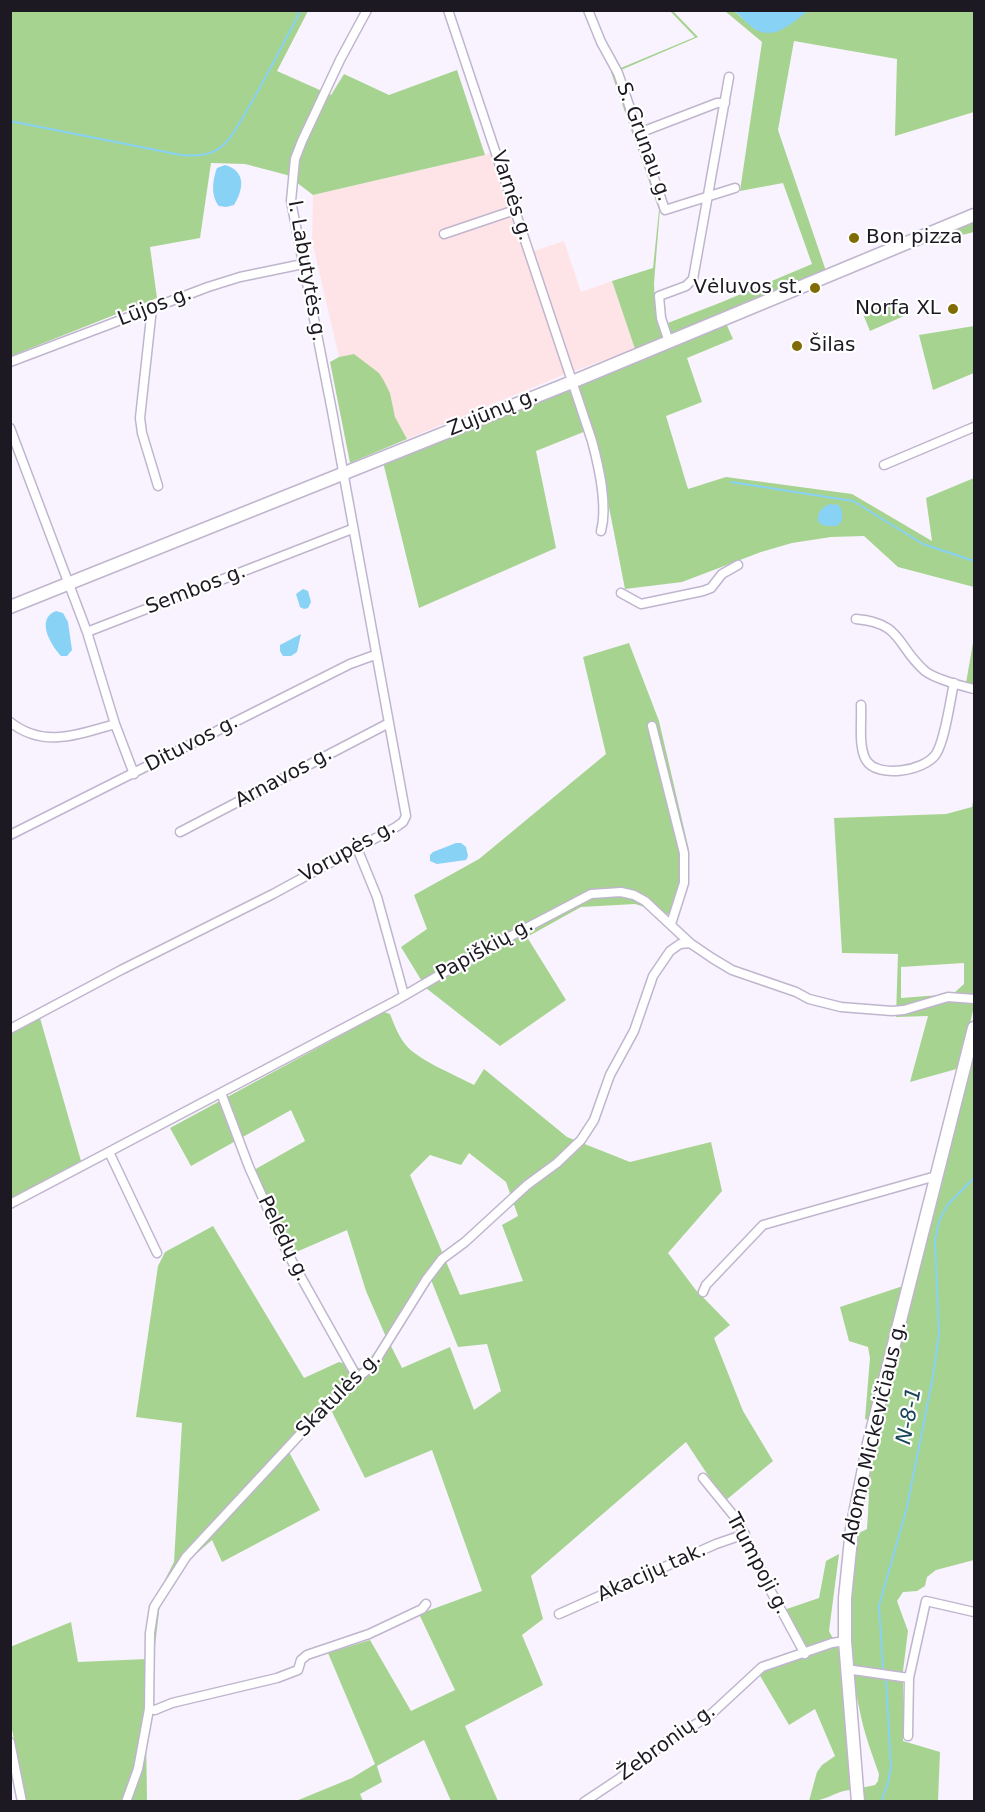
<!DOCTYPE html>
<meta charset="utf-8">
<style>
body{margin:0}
#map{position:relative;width:985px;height:1812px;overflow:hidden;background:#f8f3fe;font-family:"DejaVu Sans",sans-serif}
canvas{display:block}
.frame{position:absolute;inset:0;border:12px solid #1d1922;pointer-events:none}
</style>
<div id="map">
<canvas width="985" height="1812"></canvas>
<div class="frame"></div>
</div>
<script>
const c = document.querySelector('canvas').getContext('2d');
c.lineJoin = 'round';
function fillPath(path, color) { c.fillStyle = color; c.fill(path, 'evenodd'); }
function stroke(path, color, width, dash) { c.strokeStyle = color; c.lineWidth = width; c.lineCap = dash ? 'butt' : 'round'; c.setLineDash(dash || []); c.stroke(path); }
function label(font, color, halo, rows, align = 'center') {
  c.font = font + ' "DejaVu Sans",sans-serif'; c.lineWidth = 4.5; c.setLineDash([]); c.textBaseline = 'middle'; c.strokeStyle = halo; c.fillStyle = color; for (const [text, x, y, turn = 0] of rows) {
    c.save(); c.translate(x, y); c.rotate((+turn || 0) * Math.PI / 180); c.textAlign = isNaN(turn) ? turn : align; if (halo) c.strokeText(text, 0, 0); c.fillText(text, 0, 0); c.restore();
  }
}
fillPath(new Path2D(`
 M499,150L534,251L564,241L581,292L612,281L635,349L563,375L407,439L395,417L390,393L354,354L339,357L312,241L313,195L485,155Z`), '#ffe4e7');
fillPath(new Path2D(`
 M11,11H308L277,71L331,95L344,74L389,95L457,70L485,155L313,195L287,175L245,164L211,163L200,238L150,247L157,298L11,356Z
 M670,11H673L698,37L614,73L660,209L654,283L655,306L660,326L722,302L812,264L783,183L740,191L762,42L725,11H734L756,30L797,18L808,11H974V112L895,136L897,59L794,41L778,130L826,271L635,349L612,281L653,268L659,210L611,72L695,37Z
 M974,220V232L930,243L936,236Z
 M897,299L904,316L870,331L863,314Z
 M725,321L733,339L687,358L702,402L666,416L688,489L726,477L852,494L932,541L926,498L974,478V587L898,567L864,536L831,537L792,543L761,552L682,582L625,589L599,456L591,429L536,451L556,548L419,608L383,462Z
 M974,326V373L933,390L919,335Z
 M354,354L379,373L384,381L390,393L395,417L407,439L350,463L330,362L339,357Z
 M974,637V684L966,683Z
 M629,643L659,721L689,850L685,887L670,915L635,904L581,907L527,937L566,1000L500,1046L426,988L401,947L427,929L414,895L479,859L606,754L583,657Z
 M974,796V1006L960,1068L910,1082L928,1016L896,1017L898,954L842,953L834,818L946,814L972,807ZM964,963V984L953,994L901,998V967Z
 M384,1012L390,1014C394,1024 398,1035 405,1044C416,1059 455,1075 474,1085L484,1069L567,1137L630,1162L711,1142L722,1191L668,1253L695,1289L730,1325L714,1338L743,1411L773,1461L725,1501L686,1442L531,1576L543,1619L522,1635L543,1685L465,1726L498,1801H451L424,1740L377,1766L382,1782L360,1794L363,1801H296L352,1778L375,1764L328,1653L370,1640L411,1711L455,1690L419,1614L482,1591L432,1450L365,1478L331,1410L289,1452L320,1510L222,1562L212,1540L188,1561L160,1603L153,1664L145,1665L147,1801H26L11,1724L10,1647L71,1622L78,1662L147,1659L151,1607L174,1562L182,1423L136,1417L158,1266L165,1252L213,1226L304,1378L339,1362L362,1369L386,1337L366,1291L347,1230L294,1253L254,1170L305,1141L291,1110L191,1166L170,1128ZM469,1153L506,1182L518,1216L502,1225L523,1281L460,1295L410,1175L430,1155L461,1165ZM427,1270L458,1347L487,1344L501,1391L474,1410L450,1347L402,1368L388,1340L407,1304Z
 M40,1018L81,1161L11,1200V1034Z
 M974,1044V1560L936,1570L927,1577L925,1586L917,1591L903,1592L897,1601L908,1631L903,1671V1741L940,1752L938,1801H862L861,1788L875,1785L878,1781L879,1774C872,1754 864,1733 860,1712C847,1653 850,1592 859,1533L867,1529L869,1495L864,1489L874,1441Z
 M903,1286L871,1421L865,1419L870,1358L868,1347L849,1341L840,1307Z
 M839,1554L829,1631L839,1650L854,1801L852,1791L849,1790C834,1792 827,1801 809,1801L817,1772L822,1765L835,1756L815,1709L789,1725L759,1674L799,1652L778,1612L819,1598L826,1561Z`), '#a7d390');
fillPath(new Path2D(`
 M734,11H808C793,22 777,40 756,30C749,26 741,16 734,11Z
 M225,165C246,171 244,189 234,205L226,207L219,206C210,195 213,179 217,168Z
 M830,504L839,505L842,511V521L837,526H825L818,522C817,512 821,508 830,504Z
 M303,589L308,591L311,602L308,608L304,609L300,607L296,594Z
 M56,611L63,613L68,622L72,650L67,656H61C51,645 35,619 56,611Z
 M301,634L297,652L291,656H283L280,651V645Z
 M456,843H461L466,847L468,856L466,860L437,864L430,861V855L433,852Z`), '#88d2f5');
stroke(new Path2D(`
 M10,121L181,155C195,156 210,156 221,147C231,140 237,127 243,117C264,82 282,46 301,10
 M731,482L853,501L923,544L974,561
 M883,1669L879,1606L907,1507L933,1376L939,1334L935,1241L939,1221L948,1204L974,1178
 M881,1802L888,1783L891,1767L886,1680`), '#88d2f5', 2);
const minor = new Path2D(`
 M448,10L592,441C599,467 608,505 601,531
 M588,10L601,42L618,73L665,210L735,188
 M639,133L717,103H725
 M444,234L515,210
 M152,308L140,418L142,433L158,486
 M669,342L661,318L659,296L686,286L693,279L729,77
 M10,362L208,287L240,277L303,264
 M10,428L87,632L115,724L134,774
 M884,465L974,427
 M621,593L641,604L703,591L711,588L722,574L738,565
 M856,619C903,623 896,646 925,671C935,679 962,686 974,689
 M87,632L352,529
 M861,705C862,721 858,746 866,760C877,779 925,771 936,754C945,740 950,701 954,683
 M10,722C44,749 79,734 115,724
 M652,726L684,853V883L671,924
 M180,832L389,723
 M10,835L350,664L375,655
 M357,848L377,897L404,995
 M10,1029L121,970L273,894L396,827L403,822L406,816L332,411L291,201L295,159L302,141L340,60L367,10
 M221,1093L249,1167L288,1254L358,1379
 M109,1152L157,1253
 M10,1204L395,1001L467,959L591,894L621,892L634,895L645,901L690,943L712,958L732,970L796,992L809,999L841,1007L892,1011L904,1010L948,997L974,999
 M703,1292L706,1285L763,1225L936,1176
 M703,1478L738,1521L767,1584L805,1654
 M559,1614L716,1544L745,1534
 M846,1669L909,1678
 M149,1709L155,1710L172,1703L277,1678L298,1670L301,1660L307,1655L369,1634L422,1609L426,1604
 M908,1736L909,1678L926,1601L974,1612
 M10,1742L22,1802
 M126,1802L138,1769L149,1709L150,1633L154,1607L186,1557L304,1430L341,1392L373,1365L426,1280L442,1259L465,1242L527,1185L557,1163L581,1140L594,1120L610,1075L634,1031L653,976L670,951L680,944L690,943
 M584,1802L620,1778L670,1739L708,1717L762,1667L832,1643L845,1641`);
const secondary = new Path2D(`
 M10,607L572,382L974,215
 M858,1802L845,1641V1598L852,1529L869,1443L974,1028`);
stroke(minor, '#c0b5ce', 11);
stroke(secondary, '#c0b5ce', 15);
stroke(minor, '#fff', 8);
stroke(secondary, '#fff', 12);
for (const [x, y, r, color] of [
 [854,238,6,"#806b04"],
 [815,288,6,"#806b04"],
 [953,309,6,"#806b04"],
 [797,346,6,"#806b04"]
]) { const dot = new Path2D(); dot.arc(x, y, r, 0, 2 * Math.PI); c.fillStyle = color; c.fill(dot); stroke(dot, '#fff', 2); }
label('20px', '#1d1922', '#fff', [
 ["S. Grunau g.",643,142,70],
 ["Varnės g.",511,196,72],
 ["I. Labutytės g.",306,271,80],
 ["Lūjos g.",155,307,-21],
 ["Zujūnų g.",493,413,-22],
 ["Sembos g.",196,590,-21],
 ["Dituvos g.",192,744,-27],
 ["Arnavos g.",284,778,-28],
 ["Vorupės g.",348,852,-29],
 ["Papiškių g.",485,950,-29],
 ["Pelėdų g.",283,1239,64],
 ["Skatulės g.",339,1395,-45],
 ["Adomo Mickevičiaus g.",875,1433,-77],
 ["Trumpoji g.",757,1564,62],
 ["Akacijų tak.",652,1573,-24],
 ["Žebronių g.",667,1743,-36]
]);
label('20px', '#1d1922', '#fff', [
 ["Bon pizza",866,238],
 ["Vėluvos st.",803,288,"right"],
 ["Norfa XL",941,309,"right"],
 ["Šilas",809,346]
], 'left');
label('italic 21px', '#1b4658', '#fff', [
 ["N-8-1",910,1416,-79]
]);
</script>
